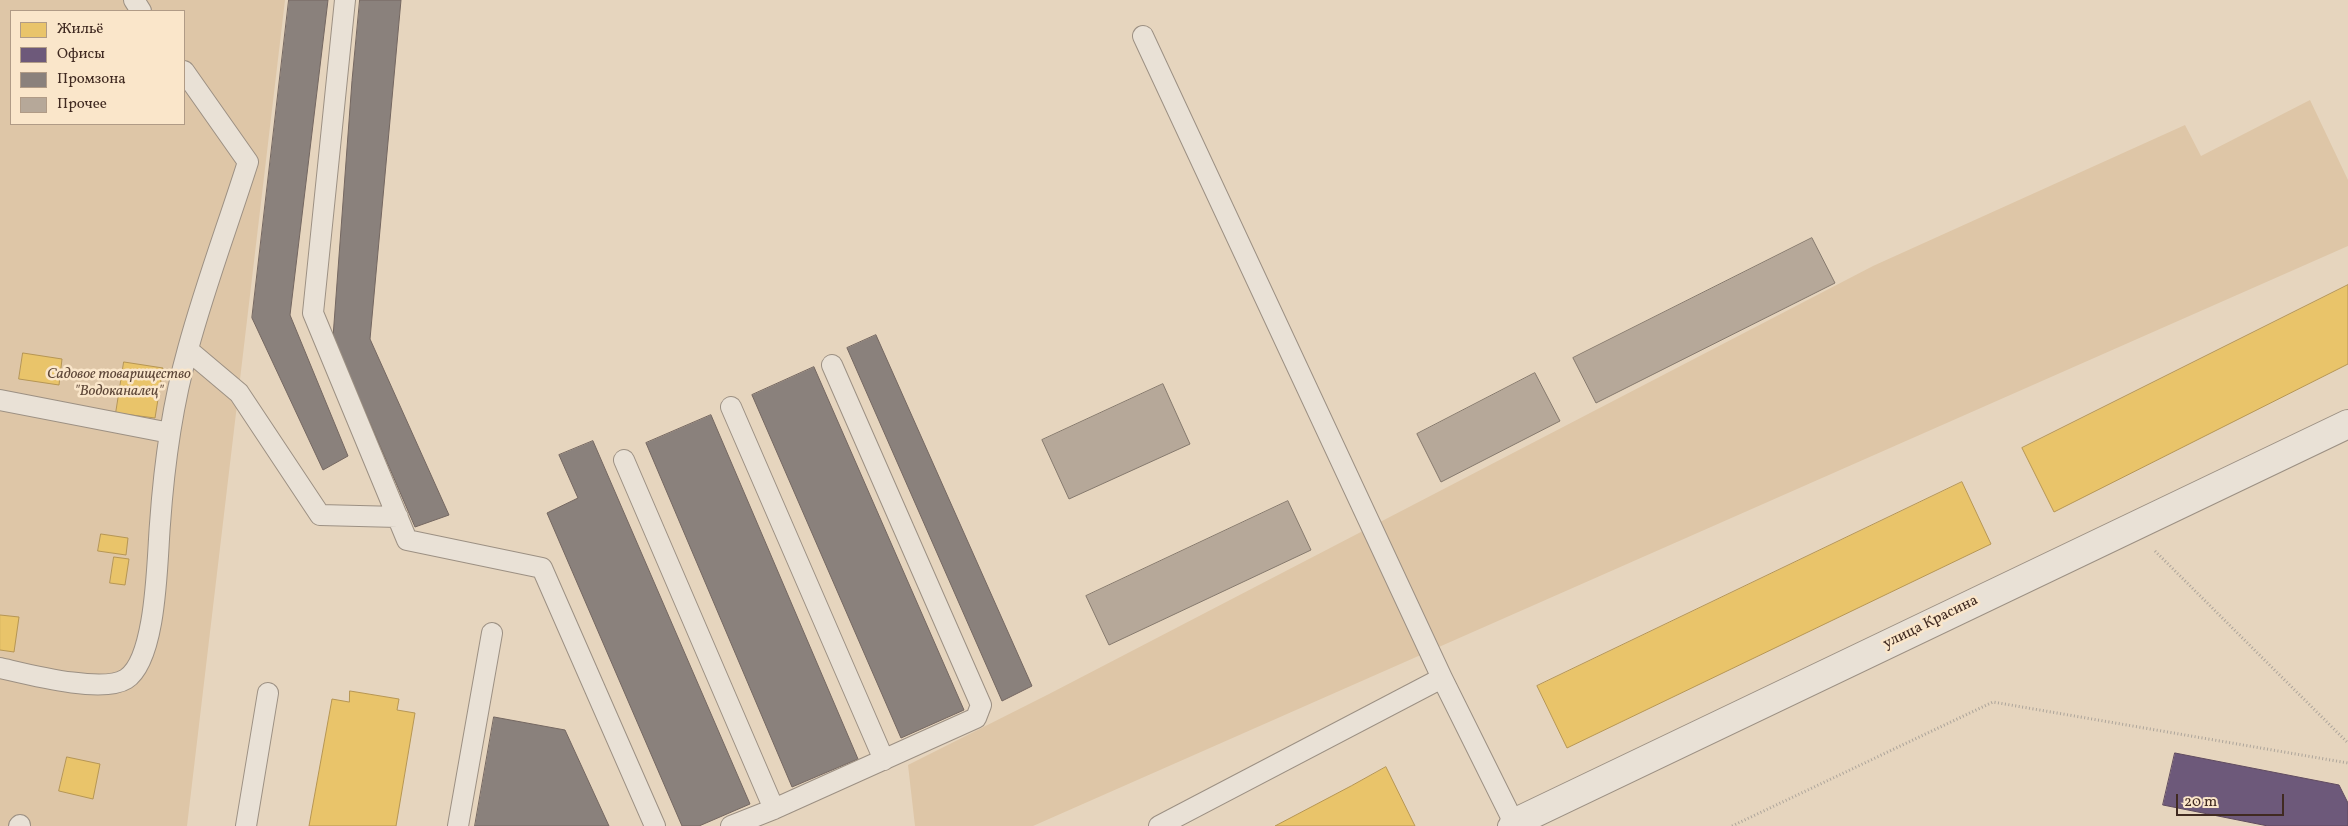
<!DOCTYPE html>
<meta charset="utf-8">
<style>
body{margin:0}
#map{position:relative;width:2348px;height:826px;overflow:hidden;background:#e6d5be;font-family:Vollkorn,serif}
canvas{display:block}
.legend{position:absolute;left:10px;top:10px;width:175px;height:115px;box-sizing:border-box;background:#fae6ca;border:1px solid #b09b86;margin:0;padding:6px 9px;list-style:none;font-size:15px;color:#402a21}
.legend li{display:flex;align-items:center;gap:10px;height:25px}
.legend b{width:25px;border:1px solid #b09b86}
.scale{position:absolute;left:2176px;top:794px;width:108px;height:22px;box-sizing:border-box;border:2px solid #402a21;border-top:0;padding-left:6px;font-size:15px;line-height:18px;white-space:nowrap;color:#402a21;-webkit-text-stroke:4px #fae6ca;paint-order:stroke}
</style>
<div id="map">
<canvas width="2348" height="826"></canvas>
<ul class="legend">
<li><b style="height:14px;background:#e9c46a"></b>Жильё</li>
<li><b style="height:14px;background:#6d597a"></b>Офисы</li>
<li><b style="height:14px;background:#8a817c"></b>Промзона</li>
<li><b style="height:14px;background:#b6a899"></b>Прочее</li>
</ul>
<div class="scale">20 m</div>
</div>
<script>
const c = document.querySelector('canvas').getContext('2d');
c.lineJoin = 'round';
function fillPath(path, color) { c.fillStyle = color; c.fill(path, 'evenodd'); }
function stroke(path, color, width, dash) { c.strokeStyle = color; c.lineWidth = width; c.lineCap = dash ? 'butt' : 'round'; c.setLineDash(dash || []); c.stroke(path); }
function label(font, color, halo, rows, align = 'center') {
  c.font = font + ' Vollkorn,serif'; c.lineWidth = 5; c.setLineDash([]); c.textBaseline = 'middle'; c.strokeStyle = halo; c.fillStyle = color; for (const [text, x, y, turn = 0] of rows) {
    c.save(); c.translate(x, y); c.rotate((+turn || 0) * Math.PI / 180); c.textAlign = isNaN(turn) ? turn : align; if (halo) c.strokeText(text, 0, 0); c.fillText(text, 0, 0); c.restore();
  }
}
fillPath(new Path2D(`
 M0,0H285L187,826H0ZM11,11H184V124H11Z
 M2310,100L2348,180V246L1033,826H915L908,765L1049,694L1873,266L2185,125L2201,156Z`), '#dec6a7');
const homes = new Path2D(`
 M2348,285V364L2054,512L2022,448Z
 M23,353L62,359L59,385L19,379Z
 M124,362L163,368L155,418L116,413Z
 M1962,482L1991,544L1567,748L1537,686Z
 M101,534L128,538L126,555L98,551Z
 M114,557L129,559L125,585L110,583Z
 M0,615L19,617L14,652L0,650Z
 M350,691L399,699L397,710L415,713L396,826H309L332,699L349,702Z
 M67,757L100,764L93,799L59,791Z
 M1386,767L1415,826H1275L1351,786Z`);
fillPath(homes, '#e9c46a');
stroke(homes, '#b69654', 1);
const offices = new Path2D(`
 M2175,753L2339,785L2348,803V826H2268L2163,805Z`);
fillPath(offices, '#6d597a');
stroke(offices, '#604b5f', 1);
const industry = new Path2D(`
 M289,0H328L290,315L348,456L323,470L252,318Z
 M360,0H401L370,339L449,515L415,527L333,337L352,81Z
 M876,335L1032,686L1002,701L847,348Z
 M814,367L964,710L901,738L752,395Z
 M711,415L858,759L792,787L646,443Z
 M593,441L750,804L699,826H682L547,513L578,498L559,455Z
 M494,717L565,730L609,826H475Z`);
fillPath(industry, '#8a817c');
stroke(industry, '#746761', 1);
const building = new Path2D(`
 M1812,238L1835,283L1596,403L1573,358Z
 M1535,373L1560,421L1441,482L1417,434Z
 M1163,384L1190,444L1069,499L1042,440Z
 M1288,501L1311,550L1109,645L1086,596Z`);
fillPath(building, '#b6a899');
stroke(building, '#85796d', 1);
const service = new Path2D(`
 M134,0L141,11
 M345,0L313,313L407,540L542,568L655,826
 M1143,36L1442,678L1514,823L1508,826
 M188,350L239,393L320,515L398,517
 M0,400L170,433
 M731,407L884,760
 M624,460L774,809
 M0,668C27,674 102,694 126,679C157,659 157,559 160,524C164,466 172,406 188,349C205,286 228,225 248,162L184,71
 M19,826L20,825
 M246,826L268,693
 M458,826L492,633
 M731,826L774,809L976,718L981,705L832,365
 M1159,826L1442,678`);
const minor = new Path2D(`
 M1516,826L1514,823L2348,424`);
stroke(service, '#9c9083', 22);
stroke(minor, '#9c9083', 30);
stroke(new Path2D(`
 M2155,551L2348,743
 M1732,826L1993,702L2348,763`), '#aca49a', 3, [1, 2.5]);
stroke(service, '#e9e1d6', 20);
stroke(minor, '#e9e1d6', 28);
label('italic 15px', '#5e4738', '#fae6ca', [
 ["Садовое товарищество",119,375],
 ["\"Водоканалец\"",119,392]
]);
label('15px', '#402a21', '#fae6ca', [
 ["улица Красина",1931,623,-26]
]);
</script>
